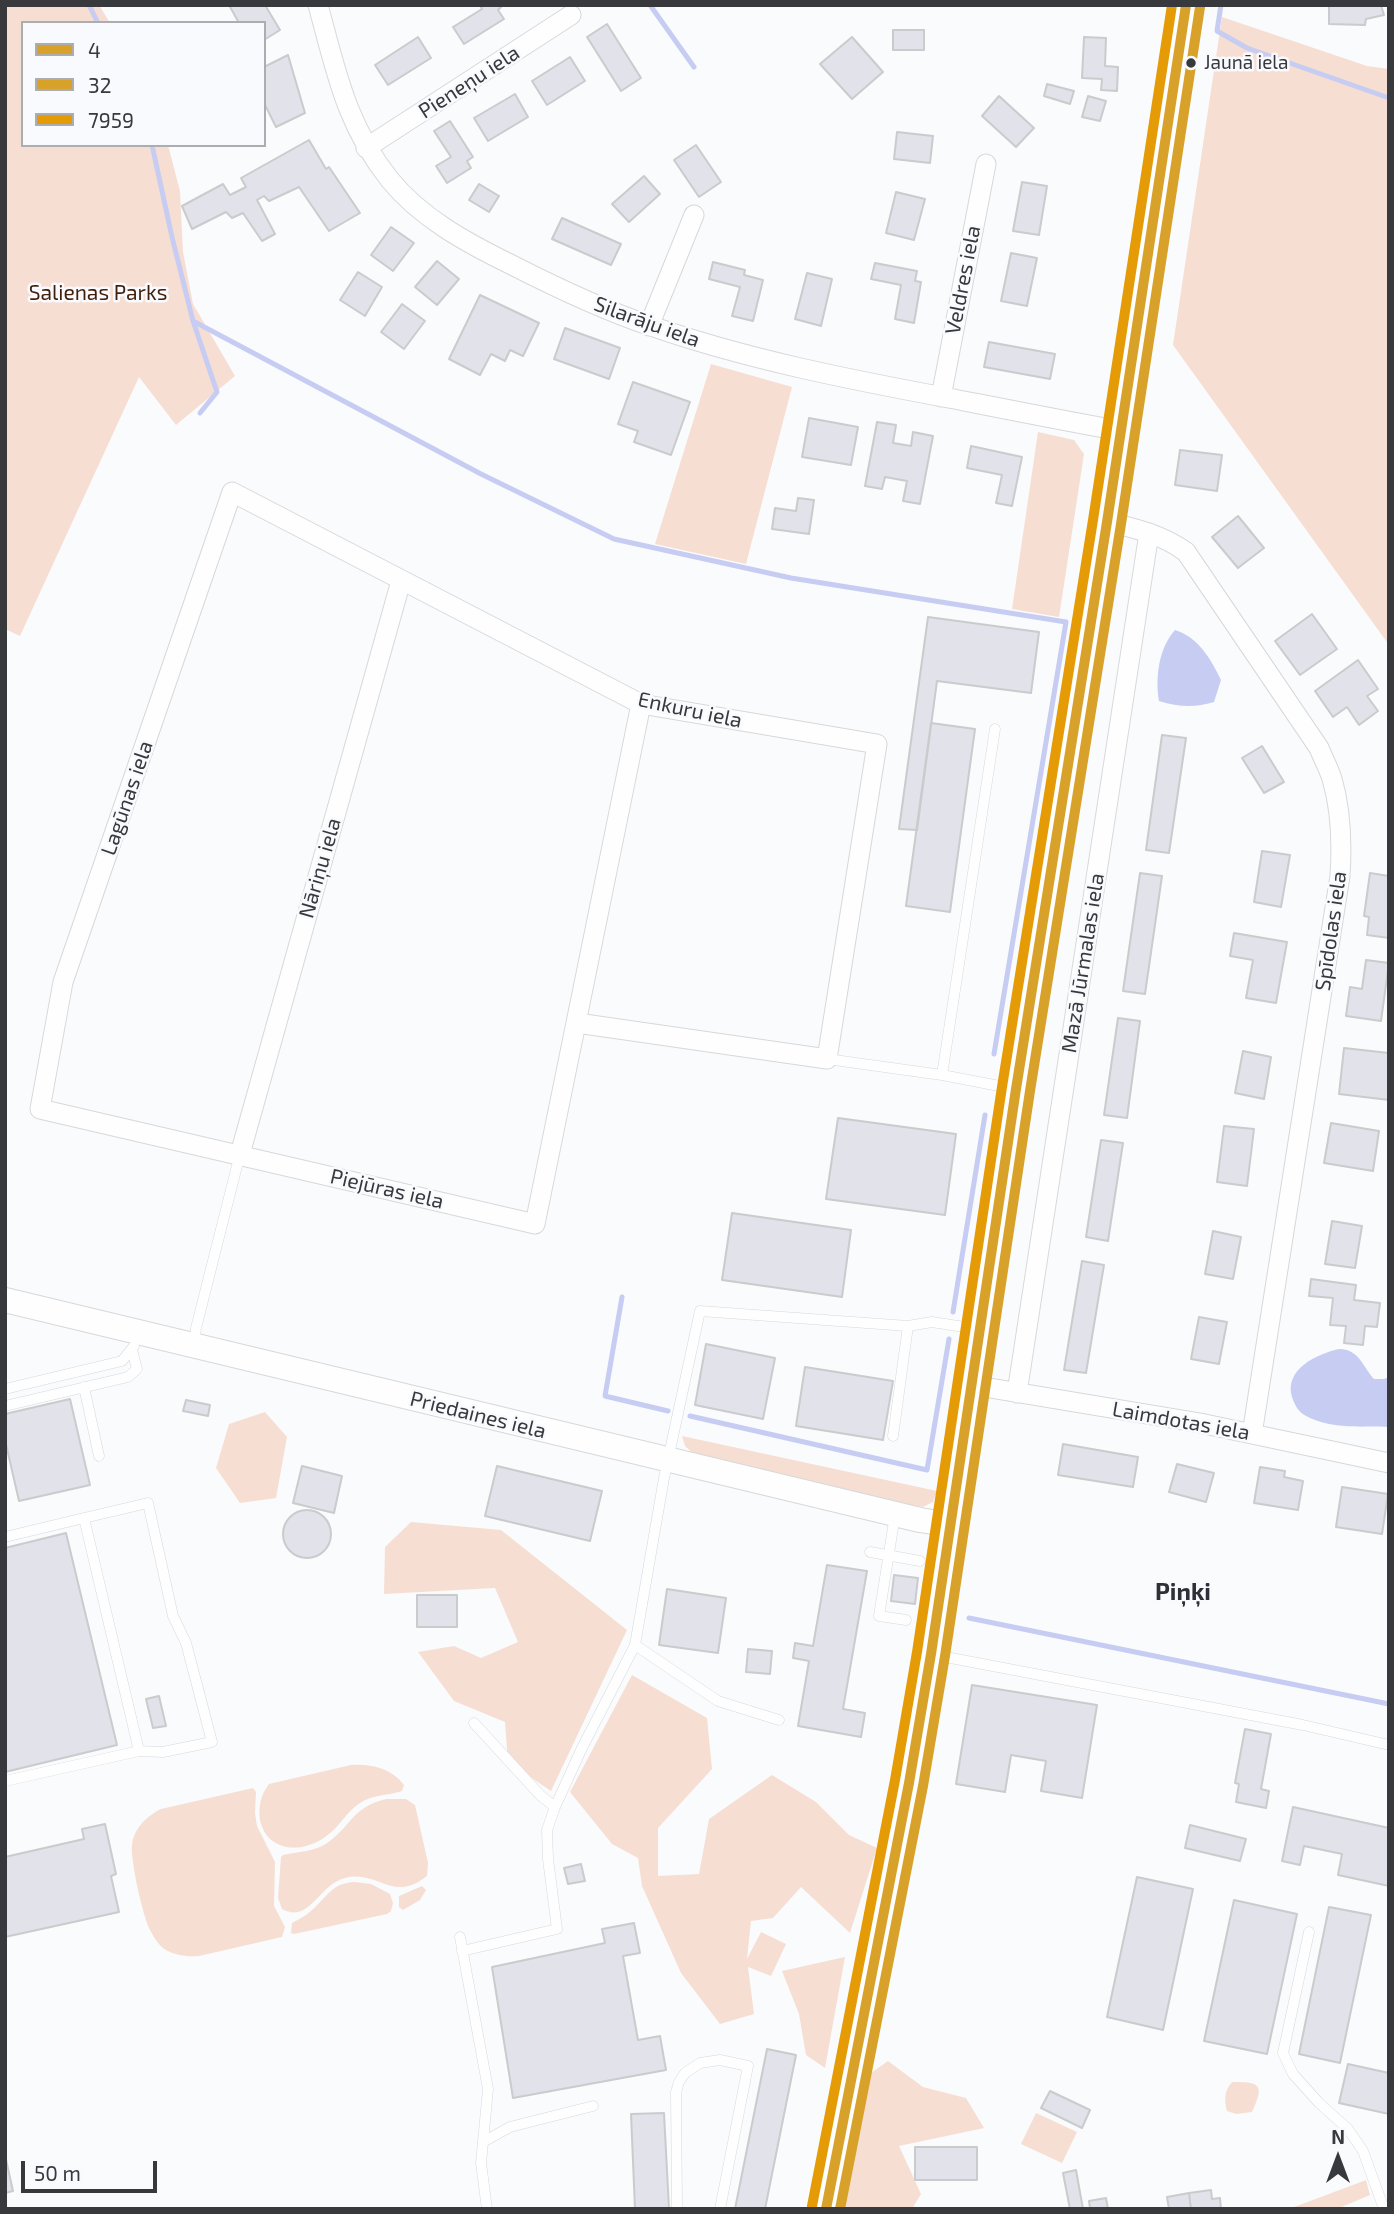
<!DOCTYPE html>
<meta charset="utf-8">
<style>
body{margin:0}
#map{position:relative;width:1394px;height:2214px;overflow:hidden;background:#fafbfd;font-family:"Exo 2",sans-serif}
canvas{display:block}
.frame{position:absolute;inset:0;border:7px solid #38393d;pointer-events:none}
.legend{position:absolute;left:21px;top:21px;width:245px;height:126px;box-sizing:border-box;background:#f9fafe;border:2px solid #acadb1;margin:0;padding:9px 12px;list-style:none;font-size:21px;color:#38393d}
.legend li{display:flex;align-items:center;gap:14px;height:35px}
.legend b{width:35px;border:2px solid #acadb1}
.north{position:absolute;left:1303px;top:2123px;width:70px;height:70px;-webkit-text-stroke:5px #f9fafe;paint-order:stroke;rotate:0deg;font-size:19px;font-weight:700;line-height:28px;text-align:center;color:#38393d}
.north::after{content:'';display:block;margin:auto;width:24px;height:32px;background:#38393d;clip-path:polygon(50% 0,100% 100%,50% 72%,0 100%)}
.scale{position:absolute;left:21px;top:2161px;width:136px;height:32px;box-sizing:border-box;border:4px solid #38393d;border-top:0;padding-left:9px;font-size:21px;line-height:24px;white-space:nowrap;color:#38393d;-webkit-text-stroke:5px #f9fafe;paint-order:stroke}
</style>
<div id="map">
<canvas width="1394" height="2214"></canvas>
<div class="frame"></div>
<ul class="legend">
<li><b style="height:9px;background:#d8a22a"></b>4</li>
<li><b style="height:9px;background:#d8a22a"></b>32</li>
<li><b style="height:9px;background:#e49b06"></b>7959</li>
</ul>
<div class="north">N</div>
<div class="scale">50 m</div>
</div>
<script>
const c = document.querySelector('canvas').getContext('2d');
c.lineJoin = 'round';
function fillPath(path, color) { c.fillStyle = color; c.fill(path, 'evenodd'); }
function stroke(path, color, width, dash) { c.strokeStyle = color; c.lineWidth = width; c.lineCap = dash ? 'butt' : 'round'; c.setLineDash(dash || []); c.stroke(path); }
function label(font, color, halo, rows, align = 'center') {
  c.font = font + ' "Exo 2",sans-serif'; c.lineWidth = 5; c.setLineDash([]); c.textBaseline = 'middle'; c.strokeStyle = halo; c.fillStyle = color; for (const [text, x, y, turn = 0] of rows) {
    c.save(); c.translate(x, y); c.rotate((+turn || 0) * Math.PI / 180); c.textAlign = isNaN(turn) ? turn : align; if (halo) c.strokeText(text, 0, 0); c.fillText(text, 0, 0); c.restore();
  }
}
fillPath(new Path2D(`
 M5,5H99L110,23H23V145H168L180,191L183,252L193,304L235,376L176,425L139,377L20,636L5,629Z
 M1222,17L1367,66L1389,69V645L1173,345Z
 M711,364L792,387L746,564L655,544Z
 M1038,432L1074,440L1084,454L1059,617L1012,609Z
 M265,1412L287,1437L276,1498L240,1503L216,1468L229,1424Z
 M682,1436L937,1491L933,1502L923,1507L905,1504L696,1456L685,1446Z
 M411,1522L501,1530L627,1630L551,1791L508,1762L505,1722L454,1701L418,1652L454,1646L481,1658L518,1642L495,1588L384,1594L385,1547Z
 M632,1675L707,1718L712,1769L658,1828V1876L699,1874L709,1819L772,1775L816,1802L849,1835L877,1848L850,1933L801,1887L773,1918L751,1921L747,1959L761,1932L786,1944L771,1976L748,1967L754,2014L720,2024L681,1973L642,1886L638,1858L612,1844L570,1792Z
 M351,1765C371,1764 391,1768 404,1785L402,1791C388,1796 374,1794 360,1803C346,1812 339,1828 325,1837C302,1854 267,1852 260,1820C258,1807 261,1794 269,1784Z
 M253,1788L256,1792L255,1813L257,1826L275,1862L274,1906L285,1927L282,1937L199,1956C187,1957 172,1955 163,1948C158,1944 153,1936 150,1930C143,1917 130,1859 132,1845C134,1828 147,1816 161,1809Z
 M386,1799H406L415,1805L428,1863L427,1876C392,1904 378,1869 345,1878C318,1885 310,1924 282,1909L278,1898L281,1857L283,1855C300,1851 316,1852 330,1841C354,1822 352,1808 386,1799Z
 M355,1882L371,1884L390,1894L393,1903L391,1911L387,1914L294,1934L291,1933L292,1923C299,1919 306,1916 312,1910C328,1896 332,1883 355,1882Z
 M422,1886L426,1890L420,1900L403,1910L399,1907V1896Z
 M845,1957L825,2068L806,2055L799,2014L782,1971Z
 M888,2061L923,2087L966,2098L984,2128L899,2146L921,2194L912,2209H843L864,2078Z
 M1232,2082C1260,2082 1265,2084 1252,2112L1236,2114L1227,2111C1224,2100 1224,2091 1232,2082Z
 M1036,2113L1077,2132L1062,2163L1021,2144Z
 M1366,2180L1370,2195L1337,2209H1289Z`), '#f7ded3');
fillPath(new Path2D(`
 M1175,630C1198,637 1211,659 1221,680L1214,702C1194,708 1179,707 1159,701C1155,677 1159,648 1175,630Z
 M1339,1349C1359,1349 1363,1367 1374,1379H1384L1389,1377V1427C1364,1426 1331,1429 1308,1417C1299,1413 1295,1406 1292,1397C1284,1369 1317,1354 1339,1349Z`), '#c7ccf2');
stroke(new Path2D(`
 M89,5L98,23
 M650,5L694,67
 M1169,5L1170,6
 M1221,5L1217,31L1247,48L1389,98
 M152,145L172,237L193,321L217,392L200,413
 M193,321L481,474L614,539L791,578L1066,622L994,1054
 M622,1297L605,1396L668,1411
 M953,1312L985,1115
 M690,1416L927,1470L949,1339
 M969,1618L1389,1704`), '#c7ccf2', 5);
const building = new Path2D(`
 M229,5H265L280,30L264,40V23H239Z
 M480,5H503L498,10L504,19L464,44L453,27L482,9Z
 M1329,5H1381L1384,15L1366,19L1365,25L1329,24Z
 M607,24L641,78L621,91L587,37Z
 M893,30H924V50H893Z
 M418,37L431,58L388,85L375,65Z
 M852,37L883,72L852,99L820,64Z
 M1084,37L1106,38L1105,66L1118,67L1117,91L1101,90L1102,79L1082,78Z
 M288,55L305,113L276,127L264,103V67Z
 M570,57L585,81L547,105L532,81Z
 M1047,84L1074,91L1070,104L1044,96Z
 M515,94L528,117L488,141L474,118Z
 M999,96L1034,128L1016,147L982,116Z
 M1088,96L1106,101L1100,121L1082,117Z
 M450,121L473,157L467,161L471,168L447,183L436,166L451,157L434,131Z
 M897,132L933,136L930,163L894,159Z
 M309,140L326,169L329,167L360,213L329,231L299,187L269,201L264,196L257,200L275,234L262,241L243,213L232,218L226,212L192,229L182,206L223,184L230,195L246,187L241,178Z
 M696,145L721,182L699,197L674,160Z
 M644,176L660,194L629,222L612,204Z
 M1022,182L1047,186L1039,235L1013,231Z
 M479,184L499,196L489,212L469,200Z
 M896,192L925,199L914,240L886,233Z
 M562,218L621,244L611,265L552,239Z
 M391,227L414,243L393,271L371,255Z
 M1011,253L1037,258L1027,306L1001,301Z
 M437,261L459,279L437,305L415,287Z
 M713,262L745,270L744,275L763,280L753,321L732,316L740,287L709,279Z
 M875,263L917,271L915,281L921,282L914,323L895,319L901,285L871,279Z
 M358,272L382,287L365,316L340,300Z
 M807,273L832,279L821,326L795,319Z
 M480,295L539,323L523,356L510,350L505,361L491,354L480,375L449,359Z
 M402,304L425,321L404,349L381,332Z
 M565,328L620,348L609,379L554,359Z
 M989,342L1055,354L1050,379L984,367Z
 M633,382L690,402L671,455L634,442L638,431L618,424Z
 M809,418L858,427L851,465L802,457Z
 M877,422L896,425L893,443L911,446L913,432L933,436L920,504L903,501L907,481L885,477L882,489L865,486Z
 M971,446L1022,457L1012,506L996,503L1002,475L967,468Z
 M1180,450L1222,455L1217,491L1175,485Z
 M798,498L814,500L809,534L772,529L775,508L796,511Z
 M1238,516L1264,548L1238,568L1212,537Z
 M1312,614L1337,649L1300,675L1275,641Z
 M928,617L1039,632L1031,693L937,681L917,830L899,829Z
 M1358,660L1378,689L1367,696L1378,711L1359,725L1347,707L1333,717L1315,691Z
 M931,723L975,729L950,912L906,906Z
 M1162,735L1186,738L1169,853L1146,850Z
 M1262,746L1284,782L1264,793L1242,758Z
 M1262,851L1290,855L1281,907L1254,902Z
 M1140,873L1162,876L1145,994L1123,991Z
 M1370,873L1389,876V938L1367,935L1369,917L1364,916Z
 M1234,933L1287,942L1276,1003L1246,998L1253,960L1230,956Z
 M1366,960L1389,963L1381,1021L1346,1016L1350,987L1362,989Z
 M1118,1018L1140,1021L1127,1118L1104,1115Z
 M1344,1048L1389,1053V1100L1339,1094Z
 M1243,1051L1271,1057L1264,1099L1235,1093Z
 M838,1118L956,1134L945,1215L826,1199Z
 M1331,1123L1379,1131L1373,1171L1324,1163Z
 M1224,1126L1254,1129L1247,1186L1217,1182Z
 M1101,1140L1123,1143L1108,1241L1086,1237Z
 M732,1213L851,1230L842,1297L722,1280Z
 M1332,1221L1362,1226L1355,1268L1325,1264Z
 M1213,1231L1241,1237L1233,1279L1205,1274Z
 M1082,1261L1104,1265L1086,1373L1064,1370Z
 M1311,1279L1356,1285L1354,1300L1380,1303L1377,1327L1365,1326L1363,1345L1344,1343L1346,1326L1330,1325L1333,1298L1309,1296Z
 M1199,1317L1227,1322L1219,1364L1191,1359Z
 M706,1344L775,1358L763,1419L695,1405Z
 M805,1367L893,1381L883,1440L796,1426Z
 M70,1399L90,1485L19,1501L5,1440V1414Z
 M186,1400L210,1405L208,1416L183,1411Z
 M1063,1444L1138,1457L1133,1487L1058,1475Z
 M1177,1464L1214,1473L1206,1502L1169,1492Z
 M302,1466L342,1476L334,1513L293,1503Z
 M497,1466L602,1491L590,1541L485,1516Z
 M1260,1467L1285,1471L1284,1477L1303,1481L1298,1510L1254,1503Z
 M1342,1487L1388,1494L1382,1534L1336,1527Z
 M283 1534a24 24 0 1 1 48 0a24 24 0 1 1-48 0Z
 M66,1533L117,1745L5,1772V1548Z
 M827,1565L867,1571L843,1709L865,1713L861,1737L798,1726L809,1661L793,1658L795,1643L813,1646Z
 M894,1575L918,1578L915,1604L891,1601Z
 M667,1589L726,1598L718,1653L659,1645Z
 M417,1595H457V1627H417Z
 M748,1649L772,1651L770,1674L746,1672Z
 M972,1685L1097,1705L1082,1798L1041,1791L1046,1761L1011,1755L1005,1792L956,1784Z
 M159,1696L166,1726L153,1728L146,1699Z
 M1245,1729L1271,1734L1261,1789L1269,1791L1266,1808L1236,1802L1239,1784L1235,1783Z
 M1293,1807L1389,1828V1886L1338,1875L1342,1854L1304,1846L1300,1865L1282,1861Z
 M105,1824L116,1874L111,1876L119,1912L5,1937V1857L84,1839L82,1829Z
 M1190,1825L1246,1839L1240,1861L1185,1848Z
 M581,1864L585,1881L568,1884L564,1868Z
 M1137,1877L1193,1889L1163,2030L1107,2017Z
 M1234,1900L1297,1914L1267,2054L1204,2041Z
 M1329,1907L1371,1915L1340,2063L1299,2054Z
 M634,1923L640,1953L623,1956L638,2040L660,2036L666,2070L513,2098L492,1967L605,1943L602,1929Z
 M767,2049L796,2055L765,2209H735Z
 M1348,2064L1389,2073V2114L1339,2103Z
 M1050,2091L1090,2110L1082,2128L1041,2108Z
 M664,2113L669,2209H635L631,2114Z
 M915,2147H977V2180H915Z
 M5,2155L13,2191L5,2193Z
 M1076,2170L1083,2209H1070L1063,2173Z
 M1211,2190L1212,2199L1220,2198L1221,2209H1191L1189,2193Z
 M1189,2193L1191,2209H1169L1167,2197Z
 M1106,2198L1108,2209H1085L1090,2208L1089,2201Z`);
fillPath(building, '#e1e2ea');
stroke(building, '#cacbcd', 2);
const service = new Path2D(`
 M827,1059L942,1075L1015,1089
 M942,1075L995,729
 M194,1346L196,1328L240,1154
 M84,1387L99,1456
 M5,1389L122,1361L134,1346
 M5,1406L128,1377L137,1369L132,1350
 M893,1436L908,1326
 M895,1515L879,1616L906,1620
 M84,1518L148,1503L173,1616L186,1643L212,1742L163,1752L139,1751
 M5,1537L84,1518L139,1751L5,1781
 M870,1552L920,1561
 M935,1655L1303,1725L1389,1745
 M779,1720L718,1701L635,1645L664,1478L700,1311L908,1326L932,1322L977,1329
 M474,1723L540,1795L555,1807
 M1309,1932L1283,2053L1293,2074L1319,2103L1348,2129L1363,2151L1384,2209
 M460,1937L488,2089L481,2163L487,2209
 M462,1951L557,1929L548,1859L547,1830L555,1807L582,1748L635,1645
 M483,2142L510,2127L593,2106
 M677,2209L676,2092L679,2082L685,2073L700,2063L720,2060L748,2066L720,2209`);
const minor = new Path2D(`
 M318,5C336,71 346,125 390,180C421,218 467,243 510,264C555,287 603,310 651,326C749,360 852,380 954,399C1010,410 1065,421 1121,431
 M366,148L571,15
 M649,326L694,215
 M941,397L986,164
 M1107,522C1135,528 1163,535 1186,552L1319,748C1323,758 1329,769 1332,779C1341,809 1342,845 1340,876L1252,1434
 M577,1023L827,1059L877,744L641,704L232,492L63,982L40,1109L535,1224L641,704
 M240,1154L401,581
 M972,1385L1200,1423L1389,1463
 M1017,1393L1149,533`);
const tertiary = new Path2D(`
 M5,1300L920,1520L951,1525`);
const secondary = new Path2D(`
 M826,2209L909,1783L931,1654L1016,1089L1107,522L1186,5`);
stroke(service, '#d7d8da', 11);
stroke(minor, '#d7d8da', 21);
stroke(tertiary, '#d7d8da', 26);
stroke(secondary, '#d7d8da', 30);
stroke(service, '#fefeff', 10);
stroke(minor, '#fefeff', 19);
stroke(tertiary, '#fefeff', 24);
stroke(secondary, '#fefeff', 28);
stroke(new Path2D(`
 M826,2209L909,1783L931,1654L1016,1089L1107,522L1186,5`), '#d8a22a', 10);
stroke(new Path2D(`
 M840,2209L923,1786L945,1656L1030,1091L1121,524L1200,7`), '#d8a22a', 10);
stroke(new Path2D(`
 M812,2206L895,1780L917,1652L1002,1087L1093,520L1172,5`), '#e49b06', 10);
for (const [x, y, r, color] of [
 [1191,63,6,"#38393d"]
]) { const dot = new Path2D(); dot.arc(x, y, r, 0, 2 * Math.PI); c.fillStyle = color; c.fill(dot); stroke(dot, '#f9fafe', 2.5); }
label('19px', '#38393d', '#f9fafe', [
 ["Jaunā iela",1204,63]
], 'left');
label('21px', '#38393d', '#f9fafe', [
 ["Pieneņu iela",469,82,-33],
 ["Veldres iela",963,280,-79],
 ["Silarāju iela",647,322,20],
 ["Enkuru iela",690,710,12],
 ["Lagūnas iela",127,798,-71],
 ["Nāriņu iela",320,868,-74],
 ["Spīdolas iela",1331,931,-82],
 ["Mazā Jūrmalas iela",1083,963,-81],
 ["Piejūras iela",387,1189,13],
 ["Priedaines iela",478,1415,14],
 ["Laimdotas iela",1181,1421,10]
]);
label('21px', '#421f09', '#f9fafe', [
 ["Salienas Parks",98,293]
]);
label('bold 24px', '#2f3037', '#f9fafe', [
 ["Piņķi",1183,1592]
]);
</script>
